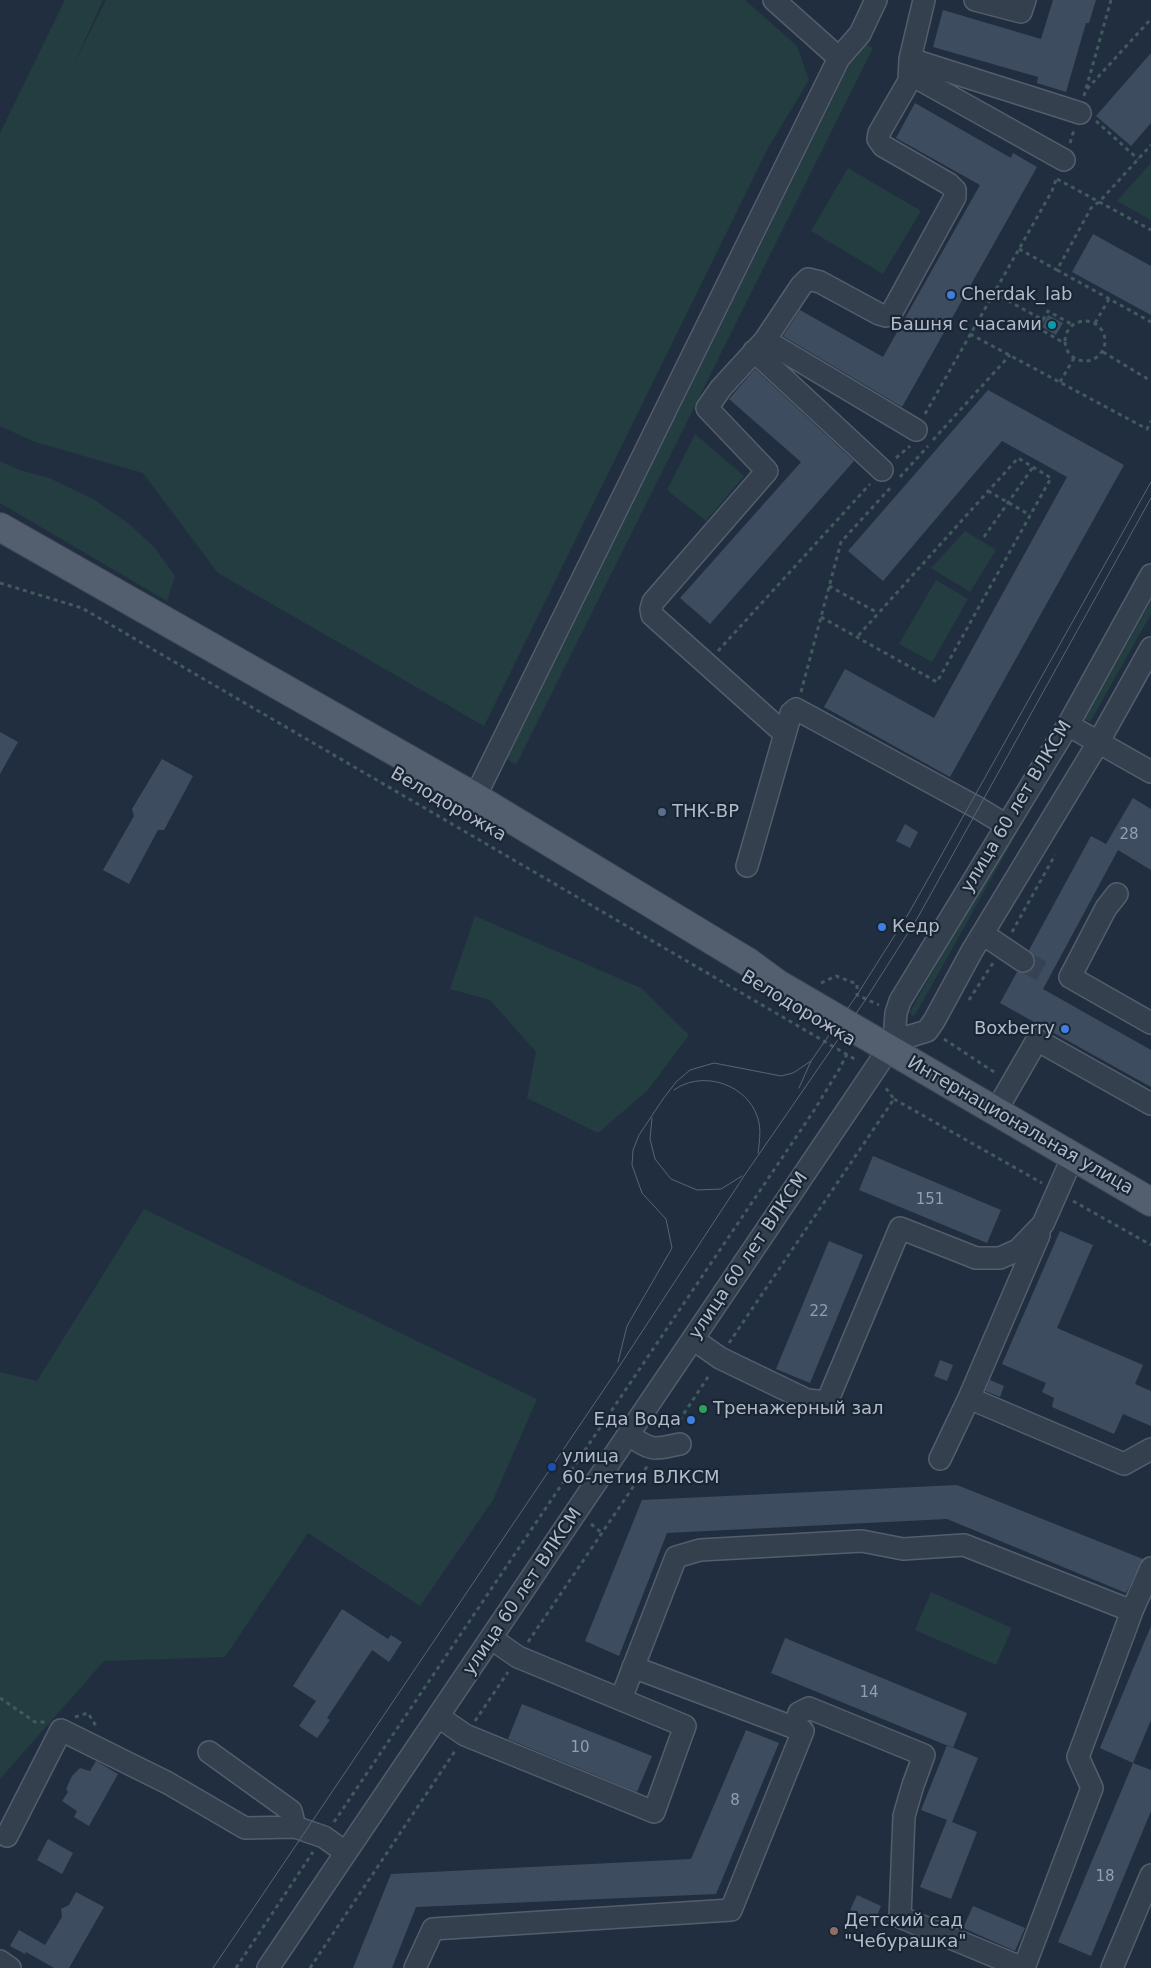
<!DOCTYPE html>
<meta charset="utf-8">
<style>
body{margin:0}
canvas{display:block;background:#212e3f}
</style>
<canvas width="1151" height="1968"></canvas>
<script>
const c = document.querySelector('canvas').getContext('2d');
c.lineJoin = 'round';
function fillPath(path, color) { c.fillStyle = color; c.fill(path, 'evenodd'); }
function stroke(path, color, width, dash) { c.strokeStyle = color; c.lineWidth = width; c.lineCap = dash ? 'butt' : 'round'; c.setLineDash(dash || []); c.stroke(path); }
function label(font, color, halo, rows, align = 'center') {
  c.font = font + ' "DejaVu Sans",sans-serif'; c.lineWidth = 4.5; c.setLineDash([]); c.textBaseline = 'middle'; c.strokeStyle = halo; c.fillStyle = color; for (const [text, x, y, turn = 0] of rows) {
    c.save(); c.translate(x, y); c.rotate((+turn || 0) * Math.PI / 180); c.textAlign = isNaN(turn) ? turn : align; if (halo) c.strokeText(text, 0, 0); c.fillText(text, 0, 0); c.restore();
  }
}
fillPath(new Path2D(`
 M65,0H103L74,64L106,0H745L797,46L809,80L768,148L484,726L218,573L143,473L35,442L0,426V133Z
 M861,41L873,48L516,765L507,759Z
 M1151,163V220L1117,201Z
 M848,168L921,211L883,274L811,231Z
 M695,434L744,476L706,521L667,490Z
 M0,461L19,470L49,478L93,499L128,523L155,548L175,576L167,601L0,503Z
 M965,531L996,550L970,592L931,568Z
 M936,580L968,599L932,662L899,644Z
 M1151,601V614L1090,722L1085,719Z
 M1064,737L1069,740L915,1015L912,1016L910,1012Z
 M475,916L641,988L689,1035L648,1090L598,1133L527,1098L536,1052L490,1000L450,989Z
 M144,1209L537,1399L493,1500L420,1606L308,1533L225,1657L104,1661L0,1779V1372L37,1381Z
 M931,1592L1012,1628L996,1665L915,1630Z`), '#233d40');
fillPath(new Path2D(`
 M1053,0H1096L1089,23H1086L1066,92L1037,83L1038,77L933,47L943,10L1041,39Z
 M1151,53V123L1131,146L1096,116Z
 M915,103L1011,158L1013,153L1037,167L902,407L783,336L800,310L883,357L980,185L896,138Z
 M1093,234L1151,266V315L1072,272Z
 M1048,315L1063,323L1056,335L1042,327Z
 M755,369L854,461L710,624L680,598L801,462L729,399Z
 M988,390L1124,465L950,777L824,707L845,669L934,718L1067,477L1002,441L883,581L848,551Z
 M0,732L18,742L0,774Z
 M162,759L193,776L164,830H158L129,884L103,870L134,816L132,809Z
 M1133,798L1151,809V870L1118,850L1043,989L1151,1050V1087L1000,1003L1017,972H1028L1034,968L1035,962L1034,956L1029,950L1091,836L1106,844Z
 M905,824L918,832L910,848L896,841Z
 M873,1156L1001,1210L987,1243L859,1190Z
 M1060,1231L1093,1245L1057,1328L1143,1365L1135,1384L1151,1391V1426L1123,1414L1114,1434L1052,1407L1054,1398L1042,1392L1046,1383L1002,1364Z
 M829,1241L863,1255L810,1383L776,1369Z
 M940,1360L953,1365L947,1381L934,1376Z
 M990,1380L1004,1386L1000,1397L985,1391Z
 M957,1485L1143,1559L1126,1593L947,1519L667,1533L619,1656L585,1641L642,1500Z
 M342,1609L388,1639L391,1635L402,1642L389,1662L372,1650L327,1718L330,1720L317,1738L299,1726L316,1701L293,1686Z
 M1151,1626V1720L1133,1763L1100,1748Z
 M785,1638L967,1713L953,1748L771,1673Z
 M522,1704L652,1756L637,1792L508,1739Z
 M746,1730L779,1743L716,1894L416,1907L392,1968H353L391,1874L691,1859Z
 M947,1745L978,1758L952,1822L977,1832L951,1899L920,1887L947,1820L921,1810Z
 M96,1761L118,1774L89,1826L74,1817L77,1811L62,1801L68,1792L66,1789L72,1776L80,1768L90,1771Z
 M1133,1763L1151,1770V1811L1091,1956L1058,1942Z
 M48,1839L73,1853L62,1874L37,1860Z
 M76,1892L104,1907L69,1968H54L26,1952L25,1954L10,1946L19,1930L45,1945L62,1917L61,1909L69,1905Z
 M857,1895L881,1906L875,1921L850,1910Z
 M973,1906L1025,1928L1015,1951L963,1928Z`), '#3d4c5f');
stroke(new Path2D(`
 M1023,961L1051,976`), '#374354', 21, [21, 11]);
const minor = new Path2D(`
 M975,0L1021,12L1025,0
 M839,58L860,34L876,0
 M910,59L919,79L1064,160
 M910,59L1080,113
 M765,340L721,388L707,408L767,471L653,602L651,609L652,615L785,734
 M754,351L882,470
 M916,430L765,340L801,286L808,279L820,282L879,314L886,316L892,312L955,197V190L949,184L883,146L878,139L879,133L909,81L910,59L924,0
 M1068,725L1151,772
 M475,797L839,58L774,0
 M747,866L791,713L796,709L978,808L1006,825
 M1117,894L1106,908L1070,977L1151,1023
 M983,934L1023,961
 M894,1041L927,1031L934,1021L972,951L1098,743L1151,648
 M996,1111L1037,1040L1151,1104
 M693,1339L720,1358L807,1400L827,1402L900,1228L976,1258H1000L1018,1250L1043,1224L1073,1156
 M969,1398L1124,1464L1151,1449
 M629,1435C652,1451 652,1450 680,1444
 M940,1459L969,1398L1039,1235
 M621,1699L676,1557L700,1550L862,1541L903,1549L964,1545L1132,1611
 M439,1717L465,1735L654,1812L685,1726L518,1657L492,1639
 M794,1728L799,1713L809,1708L924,1755L913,1785L904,1816L900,1917L1023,1968
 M209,1752L291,1811L295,1827
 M7,1836L61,1730L168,1783L245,1828L295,1827L324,1837L345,1852
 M0,1961L10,1968
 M268,1968L894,1041L896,1013L900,1001L1068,725L1151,575
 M415,1968L433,1929L731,1910L803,1731L633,1667
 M1024,1968L1092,1788L1078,1757L1132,1611L1151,1568
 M1112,1968L1151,1875`);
const major = new Path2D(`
 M0,527L475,797L748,962L778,984L1151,1202`);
stroke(minor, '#535e6d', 24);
stroke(major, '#3e4958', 30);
stroke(new Path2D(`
 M1087,89L1151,19
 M1084,96L1111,0
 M1096,121L1138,159
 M1070,143L1074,130
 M1057,179L1151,230
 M1019,249L1057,270L1091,208L1100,201L1151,145
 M1057,270L1151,322
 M994,293L1043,320L1048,311L1073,325
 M1043,320L1038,328L1066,344
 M1065 341a20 20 0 1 1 40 0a20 20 0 1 1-40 0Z
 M1095,323L1109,299
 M970,334L1147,429L1151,421
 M1103,352L1151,381
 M1060,382L1074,358
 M925,414L1052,191L1057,177
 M933,440L1010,355
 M896,458L910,446
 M900,477L928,446
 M988,491L1030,515
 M984,537L1033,467
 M0,583L82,608L858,1061
 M829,586L878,613
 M821,617L937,682L1051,478L1018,458L857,637
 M718,651L870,484
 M801,692L841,542L891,487
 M1012,932L1055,855
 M821,983L836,976L857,984V995L879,1005
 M969,1000L993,963
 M944,1039L997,1074
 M894,1099L1042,1183
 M1073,1201L1151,1245
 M729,1343L894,1099L885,1087
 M675,1427L710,1374
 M591,1524L602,1533
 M528,1642L648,1465
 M0,1698L35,1722H45
 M75,1717L88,1713L96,1726
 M475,1721L508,1672
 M334,1822L813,1112L840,1068L847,1054
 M236,1968L313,1852
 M310,1968L455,1751`), '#415a5d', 3, [4, 4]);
stroke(minor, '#35404f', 21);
stroke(major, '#535f6f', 28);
stroke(new Path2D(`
 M799,1088L811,1061L857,995L910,911L1151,482
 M674,1090C700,1071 741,1082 755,1111C762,1125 760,1138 758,1153
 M652,1118L650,1139L655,1159L671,1179L697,1190L721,1189L742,1176
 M618,1362L627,1326L672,1248L666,1219L642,1193L632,1165L633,1150L639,1135L663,1099L676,1082L690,1070L714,1063L781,1076L793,1073L811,1061
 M213,1968L613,1376L744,1176L866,999L918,917L1151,498`), '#576476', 1);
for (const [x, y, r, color] of [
 [951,295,5,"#3f7fe0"],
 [1052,325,5,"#0f9aa8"],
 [662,812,5,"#5c6f8a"],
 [882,927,5,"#3f7fe0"],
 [1065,1029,5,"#3f7fe0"],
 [703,1409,5,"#2e9e5b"],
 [691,1420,5,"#3f7fe0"],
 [552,1467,5,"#1a4fb4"],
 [834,1931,5,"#8d6e63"]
]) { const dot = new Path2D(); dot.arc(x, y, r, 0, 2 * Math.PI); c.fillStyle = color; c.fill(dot); stroke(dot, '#1a2534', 2); }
label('15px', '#949faf', null, [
 ["28",1129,835],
 ["151",930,1200],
 ["22",819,1312],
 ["14",869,1693],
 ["10",580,1748],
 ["8",735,1801],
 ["18",1105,1877]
]);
label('18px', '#b1bbca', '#1a2534', [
 ["Cherdak_lab",961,295],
 ["Башня с часами",1042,325,"right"],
 ["ТНК-ВР",672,812],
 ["Кедр",892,927],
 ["Boxberry",1055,1029,"right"],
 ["Тренажерный зал",713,1409],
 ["Еда Вода",681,1420,"right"],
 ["улица",562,1457],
 ["60-летия ВЛКСМ",562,1478],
 ["Детский сад",844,1921],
 ["\"Чебурашка\"",844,1942]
], 'left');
label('18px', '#b1bbca', '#1a2534', [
 ["Велодорожка",448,805,30],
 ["улица 60 лет ВЛКСМ",1017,807,-59],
 ["Велодорожка",798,1009,31],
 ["Интернациональная улица",1020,1126,30],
 ["улица 60 лет ВЛКСМ",749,1256,-56],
 ["улица 60 лет ВЛКСМ",523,1592,-56]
]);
</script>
